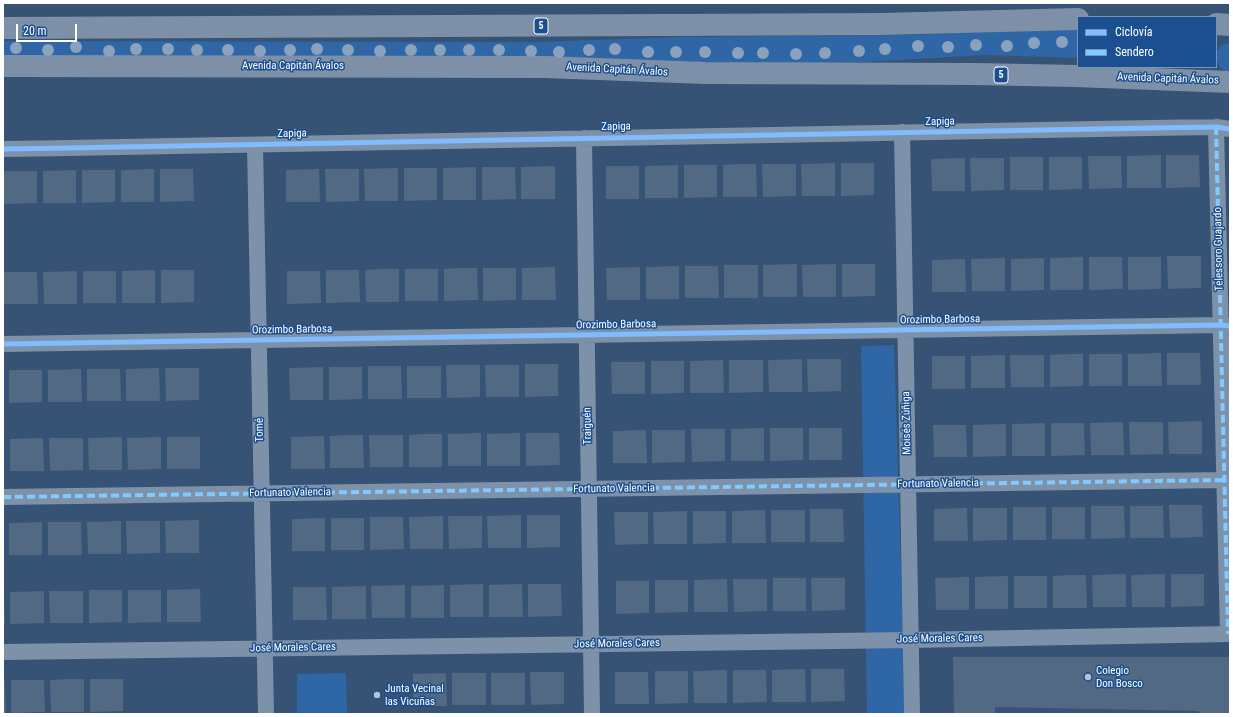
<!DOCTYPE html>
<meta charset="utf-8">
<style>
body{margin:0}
#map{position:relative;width:1233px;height:717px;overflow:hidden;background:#365274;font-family:"Roboto Condensed",sans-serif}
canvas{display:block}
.frame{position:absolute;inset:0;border:4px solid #fff;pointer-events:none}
.legend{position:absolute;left:1077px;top:16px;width:140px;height:52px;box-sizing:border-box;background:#1b4f8f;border:1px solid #7695bc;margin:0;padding:5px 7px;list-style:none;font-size:12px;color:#fff}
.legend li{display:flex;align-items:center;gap:8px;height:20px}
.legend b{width:20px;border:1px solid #7695bc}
.scale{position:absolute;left:16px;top:24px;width:61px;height:18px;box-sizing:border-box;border:2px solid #fff;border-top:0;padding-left:5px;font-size:12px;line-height:14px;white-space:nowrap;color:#fff;-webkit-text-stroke:3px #1b4f8f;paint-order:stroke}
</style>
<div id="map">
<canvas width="1233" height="717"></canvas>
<div class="frame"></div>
<ul class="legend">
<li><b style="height:5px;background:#80bcff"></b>Ciclovía</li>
<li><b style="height:5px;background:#80caff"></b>Sendero</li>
</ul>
<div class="scale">20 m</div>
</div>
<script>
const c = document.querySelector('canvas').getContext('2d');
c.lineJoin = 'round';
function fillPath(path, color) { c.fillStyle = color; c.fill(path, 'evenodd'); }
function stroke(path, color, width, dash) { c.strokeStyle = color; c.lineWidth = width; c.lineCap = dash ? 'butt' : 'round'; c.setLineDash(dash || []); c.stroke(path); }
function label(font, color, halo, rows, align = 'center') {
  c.font = font + ' "Roboto Condensed",sans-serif'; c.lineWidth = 3; c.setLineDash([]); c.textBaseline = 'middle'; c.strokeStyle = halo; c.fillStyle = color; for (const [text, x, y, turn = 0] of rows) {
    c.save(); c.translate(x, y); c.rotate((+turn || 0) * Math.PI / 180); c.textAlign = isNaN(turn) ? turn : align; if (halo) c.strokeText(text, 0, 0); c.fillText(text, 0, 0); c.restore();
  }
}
fillPath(new Path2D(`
 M1078,29V58L985,55L866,62L757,64L3,60V41L534,42L682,37L906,35L1029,30Z
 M1230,43V72C1219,70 1216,62 1216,52L1223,44Z
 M894,345L903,632L904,714H867L861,346Z
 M346,673L347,714H297V674Z`), '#2f66a5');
fillPath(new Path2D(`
 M1161,155V188H1127V156Z
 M1166,155H1199L1200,187L1166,188Z
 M1088,156H1121L1122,188L1089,189Z
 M1010,157H1043V190H1010Z
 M1049,157H1082V189L1049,190Z
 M965,158V191H932L931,159Z
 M970,158H1004V190L971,191Z
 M835,163V196H802L801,164Z
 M841,163H874V195L841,196Z
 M740,164H756L757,197H723V165Z
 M762,164H796V196L763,197Z
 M678,165V198H645V166Z
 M684,165H717V197L684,198Z
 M555,166V199H521V167Z
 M606,166H639V199H606Z
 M476,167V200H443V168Z
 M482,167H515L516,199L482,200Z
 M398,168V201H365L364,169Z
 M404,168H437V200L404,201Z
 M154,169V202H121V170Z
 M160,169H193L194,201L160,202Z
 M319,169L320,202H286V170Z
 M325,169H359V201L326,202Z
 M76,170V203H43V171Z
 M82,170H115V202L82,203Z
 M3,171H37V203L4,204Z
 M1167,256H1201V288L1168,289Z
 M1083,257V290H1050V258Z
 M1089,257H1122L1123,289L1089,290Z
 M1128,257H1161V289L1128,290Z
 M1005,258V291H972L971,259Z
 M1044,258V290L1011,291V259Z
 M965,259L966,292H932V260Z
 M797,264V297H763V265Z
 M836,264V297H803L802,265Z
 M842,264H875V296L842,297Z
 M724,265H758V298H724Z
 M679,266V299H646V267Z
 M685,266H718L719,298H685Z
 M555,267L556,300H522V268Z
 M640,267V300H607L606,268Z
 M460,268H477L478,300L444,301V269Z
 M483,268H516V300L483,301Z
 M382,269H399V302H366L365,270Z
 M405,269H438V301H405Z
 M155,270V303H122V271Z
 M161,270H194V302L161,303Z
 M326,270H359L360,302L326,303Z
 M77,271V304H44L43,272Z
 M83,271H116V303H83Z
 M287,271H320L321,303L287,304Z
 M4,272H37L38,304H4Z
 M1161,353L1162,386H1128V354Z
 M1167,353H1200L1201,385H1167Z
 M1067,354H1083V386L1050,387V355Z
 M1089,354H1122V386H1089Z
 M1005,355V388H971V356Z
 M1010,355H1044V387H1011Z
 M932,356H965V389H932Z
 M802,359V392H769L768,360Z
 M807,359H841V391L808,392Z
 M723,360L724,393H690V361Z
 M729,360H763V392L729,393Z
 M651,361H684V393L651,394Z
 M611,362H645V394H612Z
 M525,364H558V396L525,397Z
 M446,365H480V397L447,398Z
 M485,365H519V397H486Z
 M368,366H401L402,399H368Z
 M407,366H441V398H407Z
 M323,367V400H290L289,368Z
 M329,367H362V399L329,400Z
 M159,368L160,401H126V369Z
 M165,368H199V400L166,401Z
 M81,369L82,402H48V370Z
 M87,369H120L121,401H87Z
 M9,370H42V402L9,403Z
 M1202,421V454H1169L1168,422Z
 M1123,422L1124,455H1091L1090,423Z
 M1129,422H1163V454L1130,455Z
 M1045,423V456H1012V424Z
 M1051,423H1084L1085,455L1051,456Z
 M1006,424V456L973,457V425Z
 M933,425H966L967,457H934Z
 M764,428V461H731V429Z
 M770,428H803V460L770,461Z
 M809,428H842V460H809Z
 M691,429H725V461L692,462Z
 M646,430L647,463H613V431Z
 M652,430H685V462L652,463Z
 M481,433V466H448V434Z
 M520,433V466H487V434Z
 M526,433H559L560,465L526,466Z
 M425,434H442V467H409V435Z
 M347,435H363L364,468H330V436Z
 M369,435H403V467H370Z
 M324,436L325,469H291V437Z
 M122,437V470H89L88,438Z
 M161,437V469L128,470L127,438Z
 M167,437H200V469H167Z
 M43,438L44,471H10V439Z
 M49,438H83V470L50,471Z
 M1169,505H1202L1203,537L1170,538Z
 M1091,506H1124L1125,538L1091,539Z
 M1130,506H1163L1164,538H1130Z
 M1013,507H1046V540H1013Z
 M1052,507H1085V539H1052Z
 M967,508L968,541H934V509Z
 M973,508H1007V540L973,541Z
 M810,509H843L844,542H810Z
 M765,510L766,543H732V511Z
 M771,510H805V542H771Z
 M687,511V544H654L653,512Z
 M693,511H726V543L693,544Z
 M614,512H648V544L615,545Z
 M521,515V548H488L487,516Z
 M527,515H560V547L527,548Z
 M443,516V549H410L409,517Z
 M448,516H482V548L449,549Z
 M370,517H403L404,549L370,550Z
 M325,518V551H292V519Z
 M331,518H364V550H331Z
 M199,520V553H166L165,521Z
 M121,521V554H88L87,522Z
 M126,521H160V553L127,554Z
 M42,522V555H9V523Z
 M48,522H81L82,555H48Z
 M1126,574V607H1093L1092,575Z
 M1165,574V607H1132L1131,575Z
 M1171,574H1204V606L1171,607Z
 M1069,575H1086L1087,608H1053V576Z
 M1008,576V609H975V577Z
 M1014,576H1047V608H1014Z
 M969,577V610H936L935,578Z
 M773,578H806V611H773Z
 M811,578H845V610L812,611Z
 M727,579L728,612H694V580Z
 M733,579H767V611L734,612Z
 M655,580H688V612L655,613Z
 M616,581H649V613L616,614Z
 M483,584V617H450V585Z
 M522,584L523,617H489V585Z
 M528,584H561L562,616L528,617Z
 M405,585V618H372L371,586Z
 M444,585V618H411V586Z
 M366,586V619H332V587Z
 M293,587H326L327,620H293Z
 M200,589L201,622H167V590Z
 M89,590H122V622L89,623Z
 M128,590H161V622L128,623Z
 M44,591V623L10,624V592Z
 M49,591H83V623H50Z
 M3,592H4L5,624H3Z
 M953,657H1230V714H1199V711L995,707V714H954Z
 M805,669L806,702H772V670Z
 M811,669H844L845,701L811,702Z
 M727,670V703H694L693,671Z
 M733,670H766L767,702L733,703Z
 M655,671H688V703L655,704Z
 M530,672H564V704L531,705Z
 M615,672H648L649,704H615Z
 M446,673L447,706H413V674Z
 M452,673H486V705H452Z
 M491,673H525V705H491Z
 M67,679H84V712H51L50,680Z
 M90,679H123V711L90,712Z
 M3,680H5L6,713H3Z
 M11,680H44L45,712L11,713Z`), '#526984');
stroke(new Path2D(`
 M1216,127L1228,634
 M902,132L912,714
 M584,138L592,714
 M255,145L266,714
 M3,149C386,143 769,134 1151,128L1216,127L1230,129
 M3,344L1221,325L1230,326
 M3,497L1224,480
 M3,652L911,640L1230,634`), '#7d92a8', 16);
stroke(new Path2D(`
 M1216,24L1230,25
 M3,28L882,24L1078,19
 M3,66L545,67L705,73L976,74L1076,76L1230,82`), '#7e90a7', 22);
stroke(new Path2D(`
 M1216,127L1228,634
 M3,497L1224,480`), '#80caff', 4, [8, 4]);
stroke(new Path2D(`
 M3,149C386,143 769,134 1151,128L1216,127L1230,129
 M3,344L1221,325L1230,326`), '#80bcff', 5);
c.fillStyle = '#8aa2be';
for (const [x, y] of [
 [1062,42],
 [1034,43],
 [976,45],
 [918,46],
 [1007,46],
 [76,47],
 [948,47],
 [16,48],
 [136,49],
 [168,49],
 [317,49],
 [615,49],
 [885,49],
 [48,50],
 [197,50],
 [228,50],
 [290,50],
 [348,50],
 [411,50],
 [440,50],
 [469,50],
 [499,50],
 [589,50],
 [109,51],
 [260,51],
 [380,51],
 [531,51],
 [859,51],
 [559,52],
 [648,52],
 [676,52],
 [705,52],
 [738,53],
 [763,53],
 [825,53],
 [796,54]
]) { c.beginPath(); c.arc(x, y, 6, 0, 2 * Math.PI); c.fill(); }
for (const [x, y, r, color] of [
 [1088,677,4,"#b9c2ce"],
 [377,695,4,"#b9c2ce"]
]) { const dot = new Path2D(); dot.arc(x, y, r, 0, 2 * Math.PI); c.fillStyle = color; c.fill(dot); stroke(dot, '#1b4f8f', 1.5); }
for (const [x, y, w] of [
 [541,26,14],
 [1001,75,14]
]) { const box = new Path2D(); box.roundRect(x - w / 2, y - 8, w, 16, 3); c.fillStyle = '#1b4f8f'; c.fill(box); stroke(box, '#fff', 1); }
label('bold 10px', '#fff', null, [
 ["5",541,26],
 ["5",1001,75]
]);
label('11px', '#fff', '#1b4f8f', [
 ["Avenida Capitán Ávalos",293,66],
 ["Avenida Capitán Ávalos",617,70,3],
 ["Avenida Capitán Ávalos",1168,79,2],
 ["Zapiga",940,122,-1],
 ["Zapiga",616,127,-1],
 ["Zapiga",292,134,-1],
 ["Telessoro Guajardo",1219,249,-91],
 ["Orozimbo Barbosa",940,320,-1],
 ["Orozimbo Barbosa",616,325,-1],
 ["Orozimbo Barbosa",292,330,-1],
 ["Moisés Zúñiga",907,423,-91],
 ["Traiguén",588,426,-91],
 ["Tomé",260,430,-91],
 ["Fortunato Valencia",938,484,-1],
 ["Fortunato Valencia",614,489,-1],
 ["Fortunato Valencia",290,493,-1],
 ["José Morales Cares",940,639,-1],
 ["José Morales Cares",617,644,-1],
 ["José Morales Cares",293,648,-1]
]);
label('11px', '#fff', '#1b4f8f', [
 ["Colegio",1096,671],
 ["Don Bosco",1096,684],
 ["Junta Vecinal",385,689],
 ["las Vicuñas",385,702]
], 'left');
</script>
